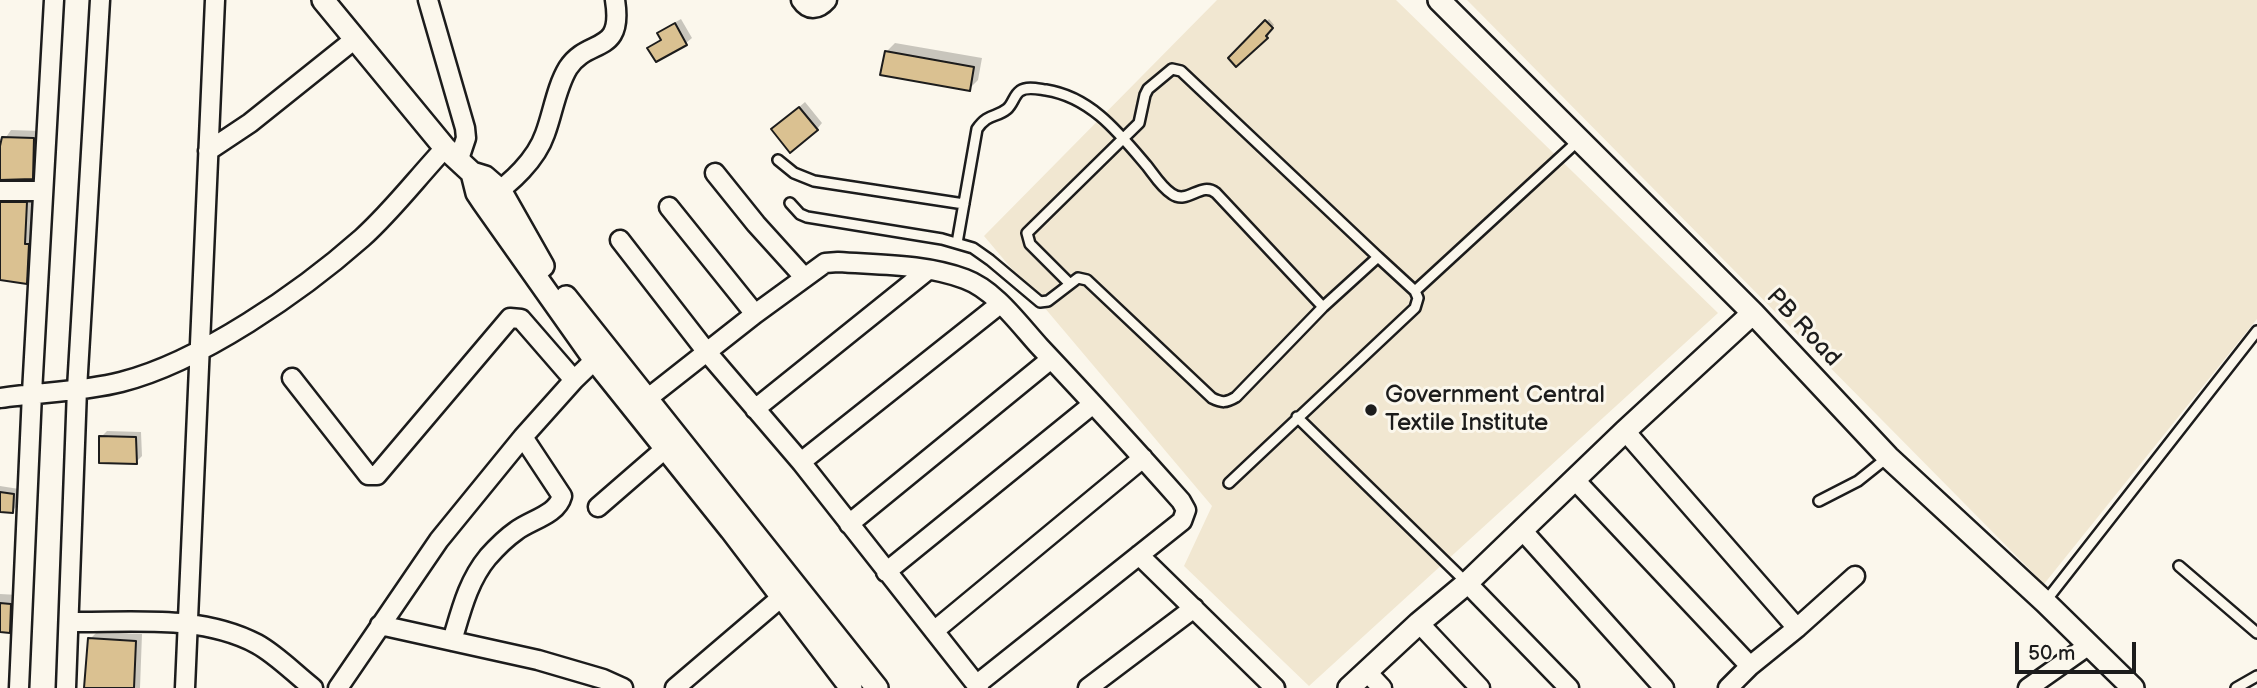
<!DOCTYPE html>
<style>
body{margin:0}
#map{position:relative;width:2257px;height:688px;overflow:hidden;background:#fbf7ec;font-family:"Balsamiq Sans",sans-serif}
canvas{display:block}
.scale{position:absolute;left:2015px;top:642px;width:121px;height:32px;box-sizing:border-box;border:4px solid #1c1c1c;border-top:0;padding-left:9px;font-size:21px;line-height:24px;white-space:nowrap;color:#1c1c1c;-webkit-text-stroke:5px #fbf7ec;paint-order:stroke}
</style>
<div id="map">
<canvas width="2257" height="688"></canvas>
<div class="scale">50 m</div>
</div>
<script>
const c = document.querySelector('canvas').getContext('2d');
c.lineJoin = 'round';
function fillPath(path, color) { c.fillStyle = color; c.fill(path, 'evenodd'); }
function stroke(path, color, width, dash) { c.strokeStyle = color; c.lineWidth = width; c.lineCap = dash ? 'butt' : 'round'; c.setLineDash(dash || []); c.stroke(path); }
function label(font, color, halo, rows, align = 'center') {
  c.font = font + ' "Balsamiq Sans",sans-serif'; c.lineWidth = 6; c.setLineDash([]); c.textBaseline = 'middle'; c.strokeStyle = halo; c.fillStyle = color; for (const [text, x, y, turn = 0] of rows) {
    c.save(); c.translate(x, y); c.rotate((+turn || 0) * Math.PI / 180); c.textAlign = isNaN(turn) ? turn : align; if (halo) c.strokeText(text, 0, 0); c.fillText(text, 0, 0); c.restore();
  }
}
fillPath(new Path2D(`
 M1217,0H1396L1718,313L1309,686L1184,566L1212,506L984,236Z
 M1467,0H2257V319L2044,584Z`), '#f1e7d1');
fillPath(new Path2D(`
 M681,19L692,38L686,43L656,60L650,48L662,39L659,34L665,28Z
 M1269,19L1274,25L1267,33L1269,35L1236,64L1230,58Z
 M895,43L982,58L978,80L969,89L886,52Z
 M805,102L822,123L817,129L779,124Z
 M11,130L41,131L39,170L32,177L0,178V139L4,140Z
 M0,192L33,196L32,237H35L33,275L26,282L0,279Z
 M107,431L141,432L142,456L136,462L101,437Z
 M0,486L19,489L18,505L12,511L0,510Z
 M0,594L19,595L18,622L9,631H0Z
 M97,632L142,634L140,688H86L90,639Z`), '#0003');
const building = new Path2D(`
 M1265,20L1273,28L1266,36L1268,38L1236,67L1228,58Z
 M675,23L687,45L656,62L647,48L661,40L657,33Z
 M885,51L974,67L970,91L880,75Z
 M799,107L818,130L790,153L771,129Z
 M2,137L34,138L33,179L0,180V146Z
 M0,202H27L25,244H29L27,284L0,280Z
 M99,436L136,437L137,464L99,463Z
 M0,492L14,494L13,513L0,512Z
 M0,603L11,604L10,633L0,632Z
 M88,638L136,641L134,688H84Z`);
fillPath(building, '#dac191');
stroke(building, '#1c1c1c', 2);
const service = new Path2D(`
 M778,160L794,173L814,181L964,204
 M790,203L800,214L807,217L942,239L973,248L990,260L1040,302L1048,301L1078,278L1087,280L1212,398C1222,403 1226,403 1236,397L1323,307L1378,257L1181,71L1172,69L1148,89L1145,95L1139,123L1027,233L1030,244L1070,284
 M957,243L977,129C988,113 996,118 1007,109C1013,104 1014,95 1020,91C1027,86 1038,89 1046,90C1091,97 1119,133 1147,166C1154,175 1162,188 1172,194C1188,205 1201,181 1216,193L1323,307
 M1415,291L1578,141
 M1297,417L1466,582
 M1229,483L1415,308L1418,298L1415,291L1378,257
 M1819,501L1858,481L1888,457
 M2179,566L2257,633
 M2045,602L2257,331
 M2236,688L2257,676`);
const minor = new Path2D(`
 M428,0L465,128L466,138L459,159
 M801,0C809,12 819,9 827,0
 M208,151L250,123L355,39
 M715,173L756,224L804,277
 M0,191H43
 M489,198C511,183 536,160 545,134C553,113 556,88 568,68C588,37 624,56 615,0
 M669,207L755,314
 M620,240L706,351L801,462L979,688
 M292,378L368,475H377L510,318L521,319L574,380
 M0,398C40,392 82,392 121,382C200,362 301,292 362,238C392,211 417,178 445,148
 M638,406L755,314L825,263L838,262C879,265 925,264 965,279C995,290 1019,324 1040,347C1088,398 1135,449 1181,501L1186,510L1182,521L976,685
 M755,409L928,270
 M1625,431L1797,628
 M801,462L1000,304
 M1574,479L1750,666
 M598,507L666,448
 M849,524L1051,359
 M1522,530L1664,688
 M1139,555L1275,688
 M886,572L1093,404
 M1467,583L1569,688
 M69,622C131,623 201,614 257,644C277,655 295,674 313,688
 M1419,623L1480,688
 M380,625L538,660L603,679L623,688
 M934,631L1143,458
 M452,641C461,611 468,581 488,557C496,548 506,538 516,531C530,520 557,515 562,496L523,437
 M1367,672L1382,688
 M19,688L32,393L54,0
 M66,688L77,389L100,0
 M185,688L215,0
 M338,688L439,540L523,437L574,380L604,351
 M675,688L791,589
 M1088,688L1194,608
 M1728,688L1750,666L1797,628L1855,576
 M2028,688L2089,645`);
const tertiary = new Path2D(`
 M323,0L445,148L472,173L477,193L483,202L594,359L731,530L851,688
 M1439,0L1753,313L1888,457L2045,602L2133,688
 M472,173L485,177L500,190L543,266
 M566,297L877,688
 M1349,688L1419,623L1467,583L1625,431L1753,313`);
stroke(service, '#1c1c1c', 14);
stroke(minor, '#1c1c1c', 23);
stroke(tertiary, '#1c1c1c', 26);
stroke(service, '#fbf7ec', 9);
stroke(minor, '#fbf7ec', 18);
stroke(tertiary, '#fbf7ec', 21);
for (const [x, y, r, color] of [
 [1371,410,7,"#1c1c1c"]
]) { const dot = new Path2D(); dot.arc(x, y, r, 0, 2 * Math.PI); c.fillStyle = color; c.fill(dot); stroke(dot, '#fbf7ec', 2.5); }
label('24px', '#1c1c1c', '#fbf7ec', [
 ["PB Road",1803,328,47]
]);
label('24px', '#1c1c1c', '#fbf7ec', [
 ["Government Central",1385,396],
 ["Textile Institute",1385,424]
], 'left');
</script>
